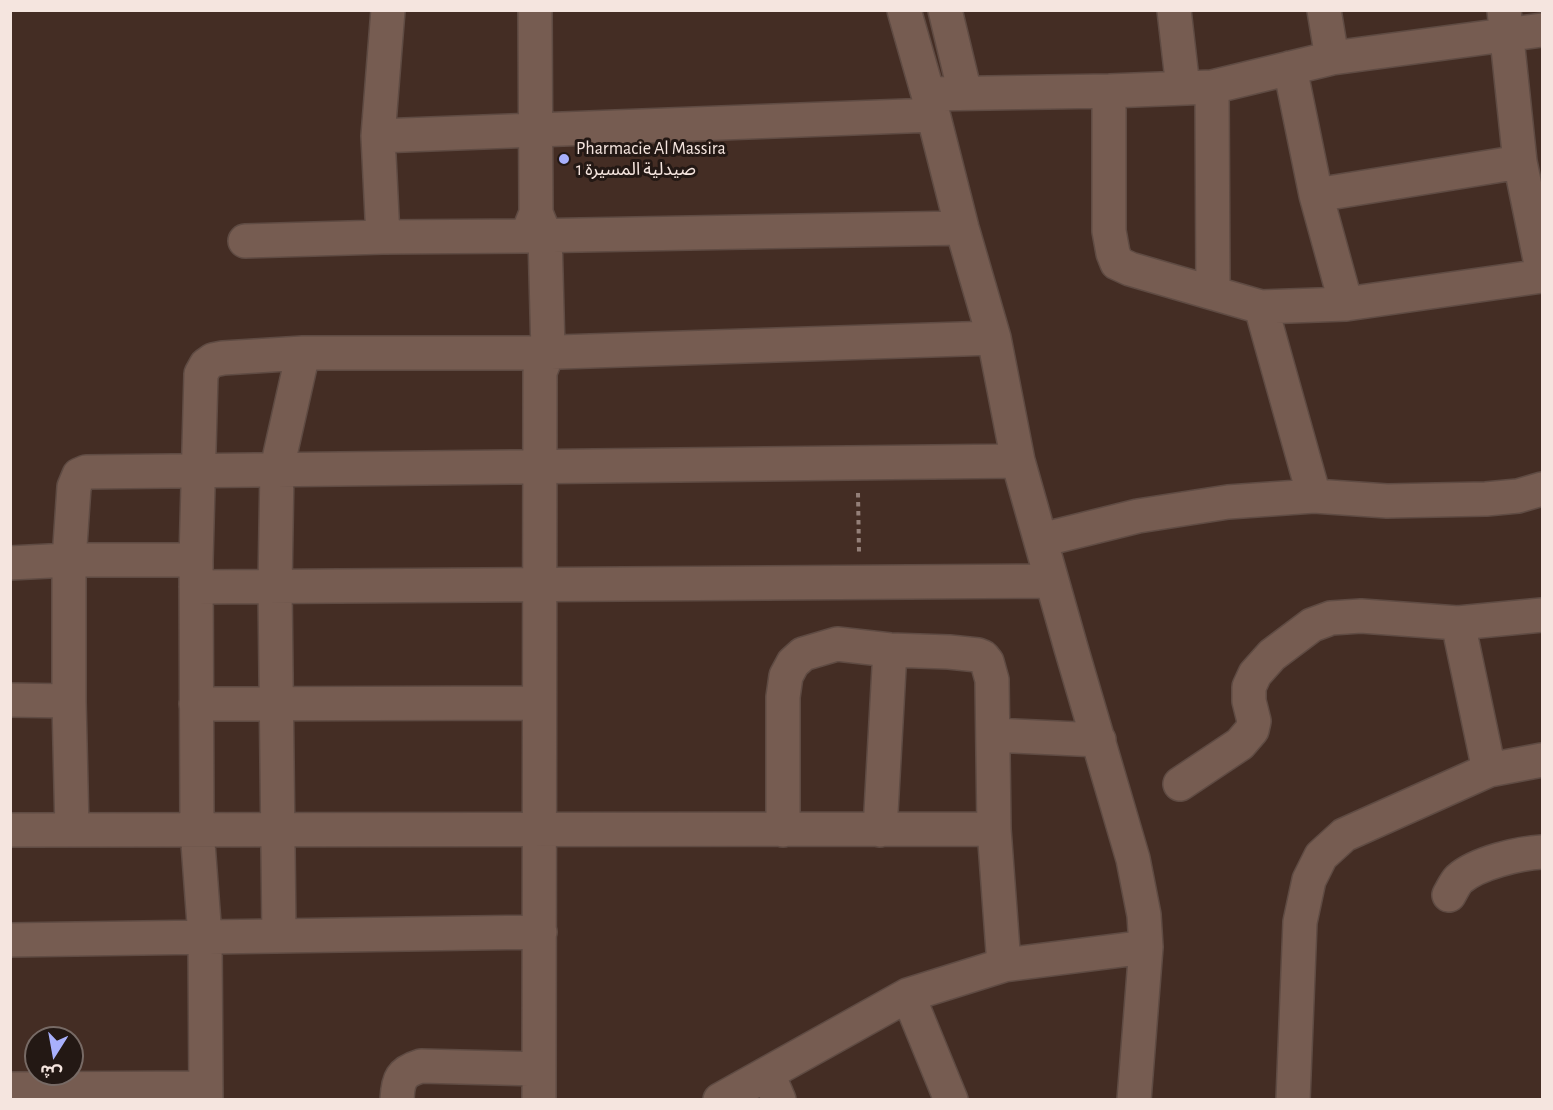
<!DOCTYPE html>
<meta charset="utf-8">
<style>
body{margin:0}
#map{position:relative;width:1553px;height:1110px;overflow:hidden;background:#442d24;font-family:"Alegreya Sans","Noto Sans Arabic",sans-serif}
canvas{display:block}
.frame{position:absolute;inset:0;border:12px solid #f5e5df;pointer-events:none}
.north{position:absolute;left:24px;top:1026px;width:60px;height:60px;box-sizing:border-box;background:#231814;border:2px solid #776a65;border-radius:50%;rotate:191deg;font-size:16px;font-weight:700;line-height:24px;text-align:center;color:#f5e5df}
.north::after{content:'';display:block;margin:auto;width:21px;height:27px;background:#a8b0fc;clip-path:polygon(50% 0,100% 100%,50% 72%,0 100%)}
</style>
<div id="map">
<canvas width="1553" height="1110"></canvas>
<div class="frame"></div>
<div class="north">ش</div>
</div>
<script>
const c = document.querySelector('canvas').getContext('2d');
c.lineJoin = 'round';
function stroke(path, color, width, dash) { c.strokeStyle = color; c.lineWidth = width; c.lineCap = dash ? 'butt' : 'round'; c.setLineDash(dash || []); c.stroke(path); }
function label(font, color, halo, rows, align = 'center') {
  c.font = font + ' "Alegreya Sans","Noto Sans Arabic",sans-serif'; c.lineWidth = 6; c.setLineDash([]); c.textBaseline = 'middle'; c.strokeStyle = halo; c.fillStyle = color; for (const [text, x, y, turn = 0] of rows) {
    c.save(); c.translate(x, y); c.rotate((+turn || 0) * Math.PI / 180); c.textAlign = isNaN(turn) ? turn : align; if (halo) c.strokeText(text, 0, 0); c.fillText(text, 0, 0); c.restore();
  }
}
const minor = new Path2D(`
 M904,10L928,94L962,228L994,338L1018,461L1071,648L1133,859L1144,915L1146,947L1134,1100
 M945,10L965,93
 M1174,10L1183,88
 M1324,10L1332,58
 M1504,10L1520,162L1542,269
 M1290,68L1316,195L1346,304
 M1212,87L1213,293
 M1109,91V231L1113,253L1117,263L1130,269L1261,307L1346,304L1542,276
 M928,94L1109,91L1212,87L1332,58L1542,30
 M378,136L933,115
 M1316,195L1520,162
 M536,213L545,235L548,352L540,372L539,1100
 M528,233L536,213L535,10
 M383,237L378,136L388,10
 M245,241L383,237L526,236L962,228
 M1261,307L1314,496
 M1041,540L1138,516L1228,502L1314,496L1387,501L1486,499L1518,496L1542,489
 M10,563L69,560H196
 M196,587L1052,581
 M1458,623L1489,770
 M10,700L69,701
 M196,704L539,703
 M993,735L1099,740
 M1180,784L1240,744L1252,730L1254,721L1249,701V687L1255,674L1272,655L1312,625L1331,618L1361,616L1458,623L1542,615
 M10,830L994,829
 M72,830L69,701V560L74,487L79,475L86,472L1018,461
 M783,830V697L786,676L793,663L803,654L837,644L890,650L949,652L978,655L983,657L987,662L992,680L994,829L1004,965
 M880,830L890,650
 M1449,895C1452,890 1455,883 1459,879C1477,863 1520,853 1542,852
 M279,936L275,587L277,468L303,353
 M10,940L540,932
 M908,995L951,1100
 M768,1074L779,1100
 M10,1089L206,1088
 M206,1100L205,937L197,830L196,560L201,374L206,365L213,360L223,358L303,353H528L994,338
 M397,1100C398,1079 401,1072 421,1066L539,1069
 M720,1100L908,995L1004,965L1146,947
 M1293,1100L1300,922L1309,880L1321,856L1344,835L1489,770L1542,760`);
stroke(minor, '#5f4b43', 36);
stroke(new Path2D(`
 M858,493L859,552`), '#948079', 4, [4.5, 4.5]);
stroke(minor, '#765c51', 33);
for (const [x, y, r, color] of [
 [564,159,6,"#a8b0fc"]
]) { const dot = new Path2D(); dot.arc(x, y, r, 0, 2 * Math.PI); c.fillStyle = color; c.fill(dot); stroke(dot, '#231814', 2); }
label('18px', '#f5e5df', '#231814', [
 ["Pharmacie Al Massira",576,149],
 ["1 صيدلية المسيرة",576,170]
], 'left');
</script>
